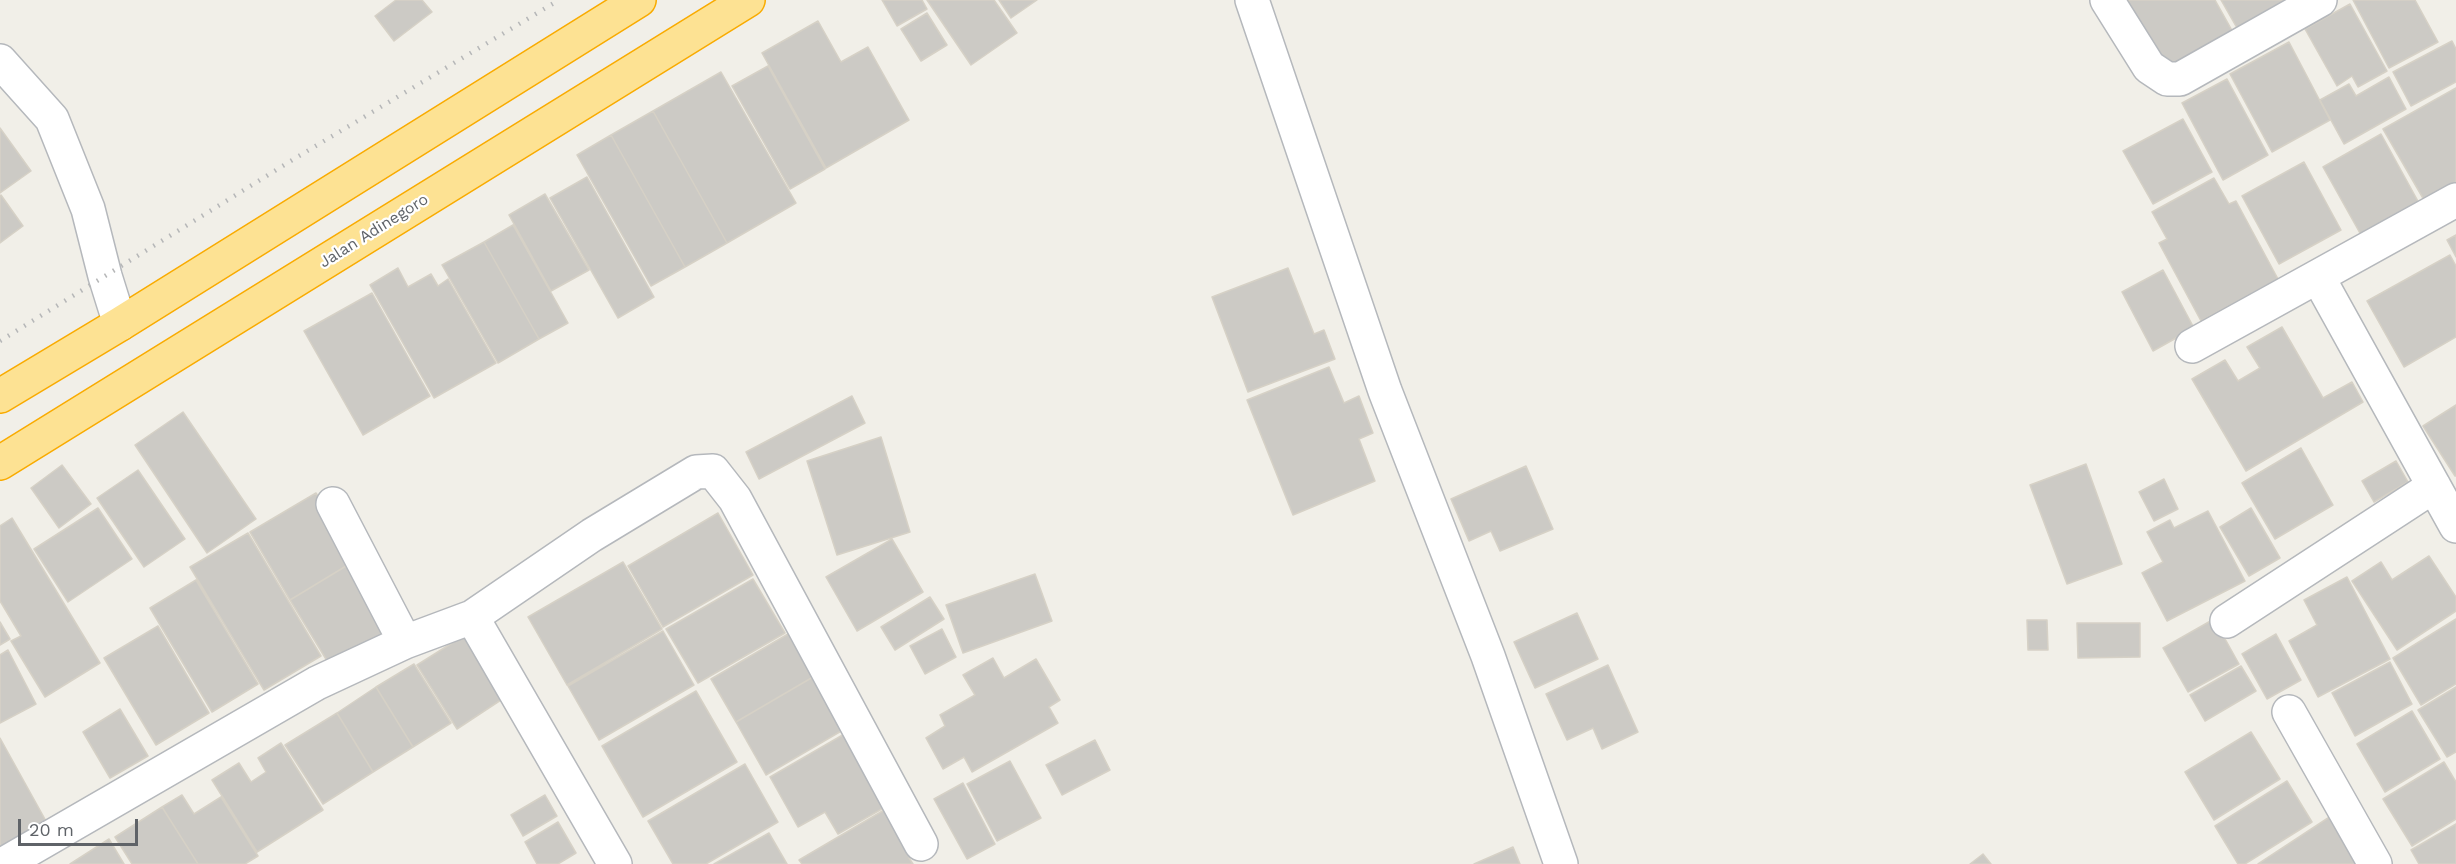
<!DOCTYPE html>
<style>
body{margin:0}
#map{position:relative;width:2456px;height:864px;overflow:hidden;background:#f1efe8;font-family:"Work Sans",sans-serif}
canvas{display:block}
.scale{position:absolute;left:18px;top:819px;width:120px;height:27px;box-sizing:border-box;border:3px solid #5f6368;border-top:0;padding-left:8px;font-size:18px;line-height:21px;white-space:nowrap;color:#5f6368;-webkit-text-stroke:4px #fff;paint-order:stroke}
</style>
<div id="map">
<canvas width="2456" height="864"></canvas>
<div class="scale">20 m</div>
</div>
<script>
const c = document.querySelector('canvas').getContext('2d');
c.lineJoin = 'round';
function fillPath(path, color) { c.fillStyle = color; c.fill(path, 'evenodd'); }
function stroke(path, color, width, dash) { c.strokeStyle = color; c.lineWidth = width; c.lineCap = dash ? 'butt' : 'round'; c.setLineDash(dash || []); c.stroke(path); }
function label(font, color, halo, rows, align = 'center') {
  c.font = font + ' "Work Sans",sans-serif'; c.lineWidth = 4.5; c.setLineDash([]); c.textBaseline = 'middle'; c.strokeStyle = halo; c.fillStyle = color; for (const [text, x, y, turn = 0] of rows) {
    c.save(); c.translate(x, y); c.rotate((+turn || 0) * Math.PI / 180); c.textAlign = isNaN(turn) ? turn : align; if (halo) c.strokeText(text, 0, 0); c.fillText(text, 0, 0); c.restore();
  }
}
const building = new Path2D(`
 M396,0H422L432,12L394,41L375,16Z
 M882,0H922L927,9L897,26Z
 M927,0H994L1017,33L971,65Z
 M999,0H1037L1011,18Z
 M2126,0H2215L2234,34L2167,72Z
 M2221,0H2285L2289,7L2241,35Z
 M2353,0H2415L2438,42L2389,68Z
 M2350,4L2387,71L2358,87L2352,76L2337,86L2305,29Z
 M927,13L947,45L921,61L901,29Z
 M818,21L841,62L868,47L909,120L826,168L762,53Z
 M2452,41L2456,49V82L2411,106L2393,72Z
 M2289,42L2330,120L2272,152L2230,74Z
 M768,66L825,169L790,189L732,86Z
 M721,72L796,203L727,243L653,111Z
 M2389,77L2406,109L2344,144L2320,100L2349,84L2356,96Z
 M2227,79L2268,155L2223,180L2182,103Z
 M2456,88V182L2424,200L2383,129Z
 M653,111L727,243L685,267L611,135Z
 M2183,119L2212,172L2153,204L2123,151Z
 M0,128L31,171L0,193Z
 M2381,134L2419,203L2361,235L2323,167Z
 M611,135L685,267L651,286L577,155Z
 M2304,162L2341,230L2279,264L2242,196Z
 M587,177L654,297L618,318L550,198Z
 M2214,178L2229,204L2236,201L2278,279L2201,321L2159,243L2167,239L2152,212Z
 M545,194L589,270L551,291L509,215Z
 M1,195L23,226L0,243V196Z
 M513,225L568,323L539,339L484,242Z
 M2456,235V257L2447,240Z
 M484,242L539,339L498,363L442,265Z
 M2450,255L2456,266V337L2404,367L2367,301Z
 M398,268L408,287L431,274L438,286L448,279L496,363L434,398L370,285Z
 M1288,268L1314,334L1324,330L1335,359L1248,392L1212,297Z
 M2163,270L2194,328L2153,351L2122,292Z
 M372,293L430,396L363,435L304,331Z
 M2282,327L2323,398L2352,382L2363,402L2246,471L2192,379L2225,360L2238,381L2260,368L2247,347Z
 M1329,367L1344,403L1359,396L1373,433L1359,439L1375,481L1293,515L1247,400Z
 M852,396L865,423L759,479L746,452Z
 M2456,405V476H2455L2423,426Z
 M183,412L256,519L207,553L135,445Z
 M881,437L910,532L837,555L807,461Z
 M2301,448L2333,505L2275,539L2242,483Z
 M2396,461L2408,482L2374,502L2362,481Z
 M2086,464L2122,564L2067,584L2030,485Z
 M62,465L91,504L59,528L31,488Z
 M1526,466L1553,529L1500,551L1491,531L1469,541L1451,499Z
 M138,470L185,539L144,567L97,498Z
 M2164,479L2178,509L2154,521L2139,492Z
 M316,493L356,560L290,600L250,532Z
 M98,508L132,559L68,602L34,549Z
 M2251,508L2280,558L2249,576L2220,527Z
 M2208,511L2245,581L2167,621L2142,573L2163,562L2147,532L2170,520L2174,528Z
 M718,513L753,575L663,627L628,566Z
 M12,518L100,663L45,697L11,641L21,636L0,601V526Z
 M248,533L321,656L264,690L190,567Z
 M892,539L923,592L857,631L826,577Z
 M2429,556L2456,597V611L2397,650L2352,581L2381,562L2392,580Z
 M356,560L397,629L332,669L290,600Z
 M623,562L662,629L567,685L528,617Z
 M1035,574L1052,621L963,653L946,605Z
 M2347,577L2390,659L2318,697L2289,641L2317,625L2304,600Z
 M753,579L785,633L698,683L666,629Z
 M196,580L258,684L212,712L150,608Z
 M930,597L944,619L895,650L881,627Z
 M1577,613L1598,659L1535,688L1514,642Z
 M2214,619L2239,664L2188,692L2163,648Z
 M2456,619V684L2421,705L2393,658Z
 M2027,620H2047L2048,650H2028Z
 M0,622L10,639L0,645Z
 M2077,623H2140V657L2078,658Z
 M158,626L209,713L156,745L104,658Z
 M942,629L956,657L925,674L910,646Z
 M663,631L694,685L599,740L568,686Z
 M468,633L507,696L457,729L417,665Z
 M788,634L813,677L736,722L711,679Z
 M2276,634L2301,680L2267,699L2242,654Z
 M8,650L36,704L0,723V655Z
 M993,658L1004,678L1036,659L1060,700L1049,707L1058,723L972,772L964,757L943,769L926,738L945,726L940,715L975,695L963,675Z
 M2390,662L2412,704L2355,736L2332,693Z
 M414,664L451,723L413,747L376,687Z
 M1608,665L1638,732L1602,749L1593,728L1567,740L1546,694Z
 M2241,666L2256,691L2205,721L2190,695Z
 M813,677L843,730L766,775L736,722Z
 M376,687L413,747L373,772L337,713Z
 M2456,687V752L2447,757L2418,710Z
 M696,691L737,762L643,817L602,746Z
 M120,709L148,756L110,778L83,732Z
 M2412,711L2440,759L2385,792L2357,744Z
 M337,713L373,772L323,804L285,745Z
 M853,729L887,806L838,834L825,812L798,827L770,777Z
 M2251,732L2280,779L2214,820L2185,772Z
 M0,738L46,821L0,847Z
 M1095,740L1110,770L1062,795L1046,765Z
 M281,743L323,810L257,852L212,780L239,763L251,782L266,772L258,758Z
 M1010,761L1041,818L997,841L967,784Z
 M2444,762L2456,782V819L2412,846L2383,799Z
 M745,764L778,822L706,864H673L648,821Z
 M2287,781L2312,822L2245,864H2238L2215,826Z
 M963,783L995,844L967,859L934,799Z
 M182,795L194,814L221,797L258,856L245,864H198L162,807Z
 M545,795L557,816L523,836L511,815Z
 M891,806L918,853L909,858L913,864H802L799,860Z
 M162,807L198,864H132L115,837Z
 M2331,816L2359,861L2354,864H2258Z
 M558,822L576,853L558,864H537L525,842Z
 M2456,824V864H2419L2411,850Z
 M769,833L787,864H714Z
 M109,839L124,864H70Z
 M1513,847L1520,864H1474Z
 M1983,854L1991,864H1970Z`);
fillPath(building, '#cccac5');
stroke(building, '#d6d1c6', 1.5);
const street = new Path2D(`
 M1252,0L1385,391L1488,656L1561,864
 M2107,0L2149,67L2167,79H2180L2320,0
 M0,61L52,119L88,209L105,276L120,324
 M2318,277L2456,526
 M2192,346L2456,200
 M333,504L405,642
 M2227,621L2434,486
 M2289,712L2375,864
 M4,864L317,683L405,642L472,617
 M615,864L472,617L592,535L696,472L713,471L735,499L921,844`);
const highway = new Path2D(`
 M0,396L120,324L639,0
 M0,463L748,0`);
stroke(street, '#b5b8bc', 36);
stroke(highway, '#f9ab00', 36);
stroke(street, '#fff', 33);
stroke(highway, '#fde293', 33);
stroke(new Path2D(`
 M0,341L294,159L559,0`), '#b6b7b8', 4.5, [1.5, 8]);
label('16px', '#5f6368', '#fff', [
 ["Jalan Adinegoro",374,231,-32]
]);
</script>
